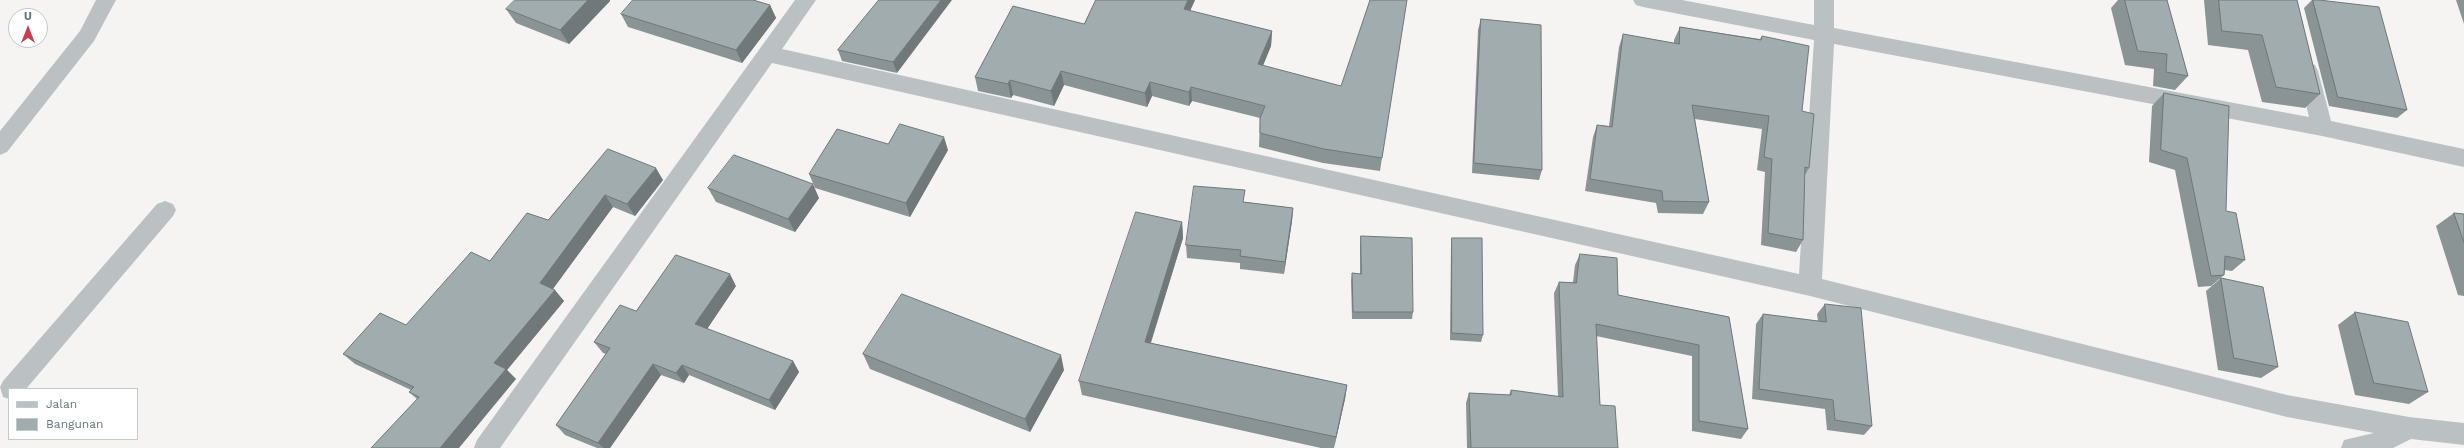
<!DOCTYPE html>
<style>
body{margin:0}
#map{position:relative;width:2464px;height:448px;overflow:hidden;background:#f5f4f3;font-family:"Work Sans",sans-serif}
canvas{display:block}
.legend{position:absolute;left:8px;top:388px;width:130px;height:52px;box-sizing:border-box;background:#fff;border:1px solid #c1c9ca;margin:0;padding:5px 7px;list-style:none;font-size:12px;color:#64797a}
.legend li{display:flex;align-items:center;gap:8px;height:20px}
.legend b{width:20px;border:1px solid #c1c9ca}
.north{position:absolute;left:8px;top:8px;width:40px;height:40px;box-sizing:border-box;background:#fff;border:1px solid #c1c9ca;border-radius:50%;rotate:0deg;font-size:11px;font-weight:700;line-height:16px;text-align:center;color:#64797a}
.north::after{content:'';display:block;margin:auto;width:14px;height:18px;background:#cc3c51;clip-path:polygon(50% 0,100% 100%,50% 72%,0 100%)}
</style>
<div id="map">
<canvas width="2464" height="448"></canvas>
<ul class="legend">
<li><b style="height:5px;background:#bbc1c2"></b>Jalan</li>
<li><b style="height:11px;background:#a0acad"></b>Bangunan</li>
</ul>
<div class="north">U</div>
</div>
<script>
const c = document.querySelector('canvas').getContext('2d');
c.lineJoin = 'round';
function fillPath(path, color) { c.fillStyle = color; c.fill(path, 'evenodd'); }
function stroke(path, color, width, dash) { c.strokeStyle = color; c.lineWidth = width; c.lineCap = dash ? 'butt' : 'round'; c.setLineDash(dash || []); c.stroke(path); }
fillPath(new Path2D(`
 M96,0H116L94,41L7,152L0,155V131L80,31Z
 M795,0H816L782,49L1799,274L1814,40L1643,7L1636,5L1633,0H1682L1814,25V0H1834V28L2309,117L2298,71L2301,65L2308,63L2315,65L2318,71L2331,121L2464,149V167L2322,136L1834,44L1822,279L2287,395L2409,417L2464,423V445L2411,439L2393,448H2341L2344,440L2374,433L2287,417L1810,296L772,63L500,448H474L477,440Z
 M165,201L173,204L176,210L173,216L26,389H9V399L3,397L0,387L3,381L157,204Z`), '#bbc1c2');
fillPath(new Path2D(`
 M879,0L897,73L842,61L838,50Z
 M1096,0H1195L1190,11L1272,31L1271,46L1263,66L1382,158L1380,171L1323,163L1259,147L1260,118L1192,101L1189,106L1152,96L1147,107L1064,85L1054,106L1013,95L1011,98L978,91L975,77L1084,24Z
 M2118,0H2167L2188,76L2175,90L2153,86L2154,69L2125,65L2111,8Z
 M2204,0H2297L2320,94L2305,108L2262,102L2248,50L2208,45Z
 M2312,0H2319L2407,110L2397,118L2329,106L2304,8Z
 M2456,0H2464V24Z
 M610,1L569,44L516,23L506,9Z
 M770,5L776,18L742,63L628,27L621,14Z
 M1481,19L1542,170L1539,180L1472,173L1478,30Z
 M1680,27L1760,39L1762,36L1802,111L1809,168L1805,175L1803,240L1796,252L1761,245L1765,172L1757,170L1762,129L1695,119L1709,202L1703,214L1658,213L1656,203L1585,191L1593,137L1597,125L1609,126L1619,47L1623,34L1674,43V40Z
 M2164,93L2226,211L2245,260L2232,271L2225,270L2224,275L2211,286L2198,287L2175,170L2149,162L2152,106Z
 M888,144L948,150L910,217L815,188L809,174Z
 M608,149L663,180L635,216L613,207L553,289L564,301L507,370L516,379L417,399L409,392L411,390L355,364L343,354L406,325L490,261L548,220Z
 M708,188L819,198L795,232L716,202Z
 M1245,202L1293,208L1292,221L1284,274L1240,269V263L1187,258L1186,245Z
 M2454,213L2464,214V296L2458,295L2436,226Z
 M1182,222L1183,238L1151,343L1347,385L1345,399L1334,448H1321L1082,395L1079,381Z
 M1361,236L1413,312L1412,319H1352L1351,281L1352,273L1360,274V244Z
 M1452,238L1483,335L1481,342L1450,340L1451,246Z
 M1580,254L1618,295L1729,317L1748,429L1741,439L1692,431V356L1596,336L1600,405L1618,448H1467L1466,403L1469,393L1509,395L1511,390L1558,397L1554,293L1559,282H1573L1575,265Z
 M2221,278L2278,367L2261,378L2218,370L2206,291Z
 M736,286L707,329L793,361L799,372L775,410L689,375L684,383L661,375L610,448H597L565,435L556,425L606,354L603,353L594,342L636,311Z
 M1825,304L1872,426L1864,435L1827,430L1825,409L1752,399L1756,324L1763,314L1818,321L1817,314Z
 M2355,312L2428,392L2409,404L2355,395L2338,325Z
 M863,354L1064,370L1030,432L870,369Z`), '#8a9495');
fillPath(new Path2D(`
 M588,0H610V1L569,44L560,30Z
 M941,0H952L897,73L893,62Z
 M1188,0H1195L1184,24V9Z
 M770,5L776,18L742,63L736,50Z
 M1272,31L1271,46L1257,79L1258,64Z
 M1061,71L1064,85L1054,106L1051,91Z
 M1010,80L1013,95L1011,98L1008,84Z
 M1150,82L1152,96L1147,107L1145,93Z
 M1191,87L1192,101L1189,106V92Z
 M944,137L948,150L910,217L906,203Z
 M656,168L663,180L635,216L627,204Z
 M813,184L819,198L795,232L788,219Z
 M605,195L613,207L549,294L540,283Z
 M1293,208L1292,221L1284,274L1285,262Z
 M1182,222L1183,238L1146,357L1145,342Z
 M730,274L736,286L703,335L695,324Z
 M555,290L564,301L507,370L516,379L459,448H440L494,363Z
 M1061,355L1064,370L1030,432L1025,419Z
 M793,361L799,372L775,410L769,400Z
 M653,364L661,375L610,448H604L598,443Z
 M682,365L689,375L684,383L676,373Z
 M1347,385L1345,399L1334,448L1336,437Z`), '#707879');
const building = new Path2D(`
 M515,0H588L560,30L506,9Z
 M633,0H753L770,5L736,50L621,14Z
 M879,0H941L893,62L838,50Z
 M1096,0H1188L1184,9L1272,31L1258,64L1341,86L1370,0H1407L1382,158L1324,149L1260,133V118L1265,106L1191,87L1189,92L1150,82L1145,93L1061,71L1051,91L1010,80L1008,84L975,77L1013,6L1084,24Z
 M2125,0H2167L2188,76L2166,72L2167,54L2138,51Z
 M2219,0H2297L2320,94L2276,87L2262,35L2222,31Z
 M2313,0H2319L2379,7L2407,110L2338,97Z
 M1481,19L1541,25L1542,170L1474,163Z
 M1680,27L1761,40L1762,36L1809,46L1802,111L1814,114L1809,168L1805,167L1803,240L1768,233L1772,159L1764,157L1769,116L1692,105L1709,202L1663,201L1662,191L1590,179L1597,125L1612,127L1623,34L1679,44Z
 M2164,93L2229,106L2226,211L2236,213L2245,260L2225,256L2224,275L2211,276L2187,158L2161,150Z
 M900,124L944,137L906,203L809,174L837,129L888,144Z
 M608,149L656,168L627,204L605,195L540,283L555,290L494,363L506,369L440,448H371L419,397L409,392L414,387L343,354L380,313L406,325L471,252L490,261L527,213L548,220Z
 M734,155L813,184L788,219L708,188Z
 M1194,186L1245,190L1243,202L1293,208L1285,262L1240,256L1241,250L1186,245Z
 M1136,212L1182,222L1145,342L1347,385L1336,437L1079,381Z
 M2454,213L2464,214V242Z
 M1361,236L1412,238L1413,312H1353L1352,273L1361,274Z
 M1452,238H1482L1483,335L1452,333Z
 M1580,254L1617,258L1618,295L1729,317L1748,429L1699,421V345L1596,324L1600,405L1615,406L1618,448H1471L1469,393L1511,395V390L1563,397L1559,282L1576,283Z
 M676,255L730,274L695,324L793,361L769,400L682,365L676,373L653,364L598,443L556,425L610,348L594,342L606,325L620,305L636,311Z
 M2221,278L2263,287L2278,367L2234,358Z
 M902,294L1061,355L1025,419L863,354Z
 M1825,304L1861,308L1872,426L1835,420L1833,400L1759,389L1763,314L1826,322Z
 M2355,312L2408,322L2428,392L2374,383Z`);
fillPath(building, '#a0acad');
stroke(building, '#707879', 1);
</script>
